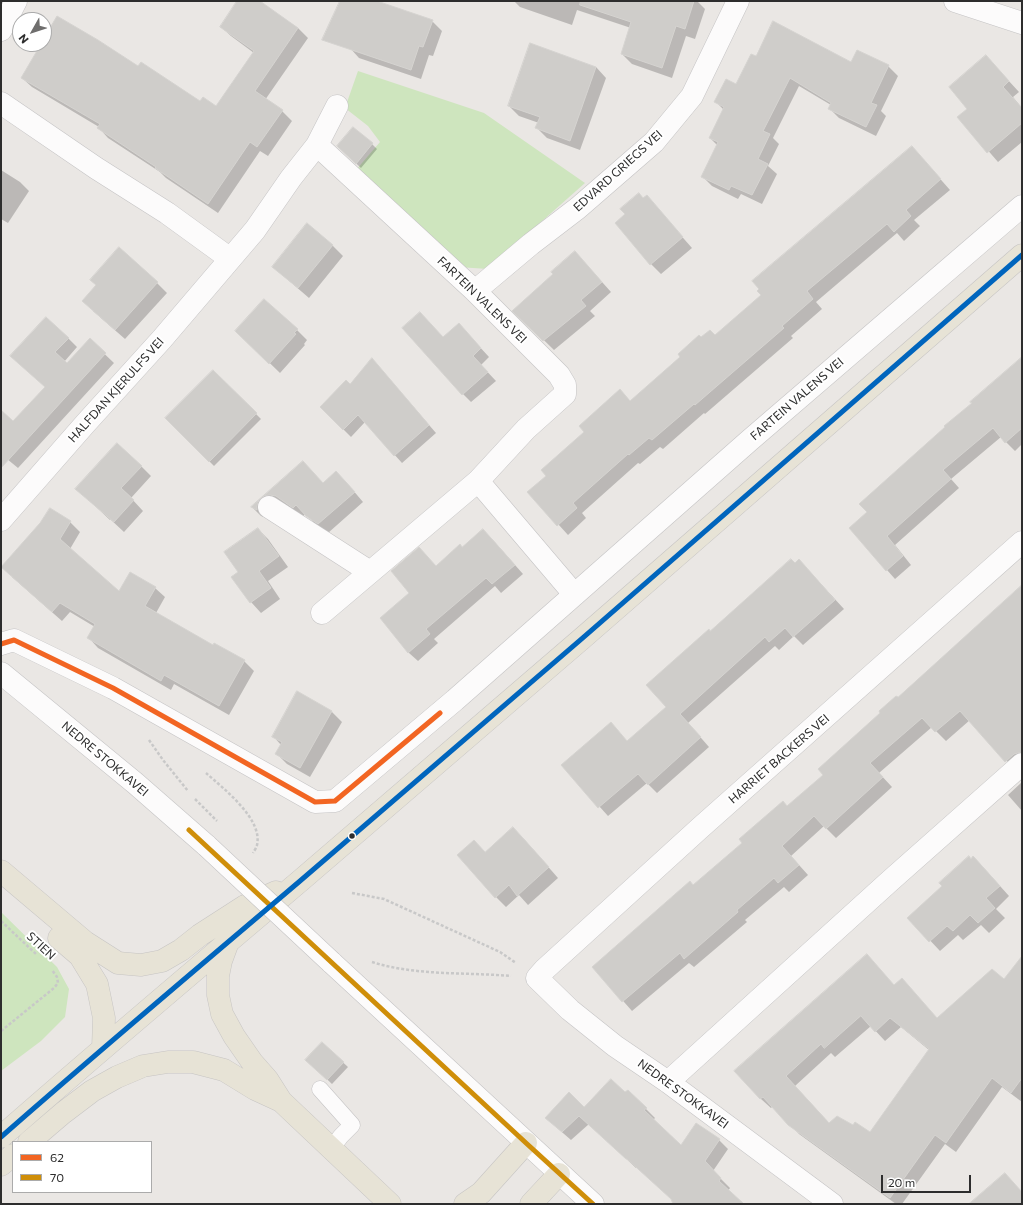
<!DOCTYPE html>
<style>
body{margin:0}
#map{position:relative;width:1023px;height:1205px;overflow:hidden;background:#eae7e4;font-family:Commissioner,sans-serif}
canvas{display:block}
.frame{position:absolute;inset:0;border:2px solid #2d2d2d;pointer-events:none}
.legend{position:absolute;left:12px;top:1141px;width:140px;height:52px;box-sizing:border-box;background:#fff;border:1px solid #ababab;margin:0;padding:5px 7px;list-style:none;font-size:12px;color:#2d2d2d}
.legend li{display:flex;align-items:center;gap:8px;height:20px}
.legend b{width:20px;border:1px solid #ababab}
.north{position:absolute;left:12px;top:12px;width:40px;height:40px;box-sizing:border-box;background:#fff;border:1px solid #ababab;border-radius:50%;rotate:231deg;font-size:11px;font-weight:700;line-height:16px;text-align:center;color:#2d2d2d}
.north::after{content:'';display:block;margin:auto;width:14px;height:18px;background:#6f6e6d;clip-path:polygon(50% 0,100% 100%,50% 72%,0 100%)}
.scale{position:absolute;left:881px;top:1175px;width:90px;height:18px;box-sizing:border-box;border:2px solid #2d2d2d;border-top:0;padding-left:5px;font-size:12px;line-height:14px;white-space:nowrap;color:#2d2d2d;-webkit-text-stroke:3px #fff;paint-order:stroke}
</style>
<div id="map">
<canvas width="1023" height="1205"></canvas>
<div class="frame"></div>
<ul class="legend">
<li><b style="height:5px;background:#f26522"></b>62</li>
<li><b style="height:5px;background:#cf8e09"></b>70</li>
</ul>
<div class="north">N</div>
<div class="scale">20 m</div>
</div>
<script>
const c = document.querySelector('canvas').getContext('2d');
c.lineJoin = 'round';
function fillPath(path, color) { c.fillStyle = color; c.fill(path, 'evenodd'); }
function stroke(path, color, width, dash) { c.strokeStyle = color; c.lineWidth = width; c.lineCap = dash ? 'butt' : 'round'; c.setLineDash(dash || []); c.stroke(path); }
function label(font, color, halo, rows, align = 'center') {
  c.font = font + ' Commissioner,sans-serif'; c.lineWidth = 4; c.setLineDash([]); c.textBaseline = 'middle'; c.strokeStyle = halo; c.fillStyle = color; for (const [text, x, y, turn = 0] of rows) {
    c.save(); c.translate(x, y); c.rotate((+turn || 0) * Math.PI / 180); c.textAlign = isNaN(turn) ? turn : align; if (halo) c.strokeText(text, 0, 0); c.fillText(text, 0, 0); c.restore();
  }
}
fillPath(new Path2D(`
 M358,71L484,113L585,183L488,269L458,267L356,170L380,142L368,126L345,108Z
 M1,912L57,967L69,989L65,1017L41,1041L1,1071Z`), '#cee5be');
fillPath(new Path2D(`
 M239,1H258L298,28L308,38L265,100L282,111L292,121L268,156L260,151L218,213L166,178L160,172L108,138L99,128V127L32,87L22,78L42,44H44V40L138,68L200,103L216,107L254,53L231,36L221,27Z
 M368,1H374L432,21L442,31L433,56L429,55L421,79L359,58L350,48Z
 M514,1H697L705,9L695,39L686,36L672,78L632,64L622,54L631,28L577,10L572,25L520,7Z
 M986,56L1019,92L1013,97L1022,108V142L998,162L959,117L969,109Z
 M756,57L888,66L898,76L881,111L886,116L876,136L839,118L829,108L831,105L799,86L773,138L779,144L768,166L777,174L762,204L741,194L738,199L712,186L702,176L718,146L710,138L724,110L716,102L737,85Z
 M596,67L606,78L580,150L547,138L537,128L539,123L519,116L509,106Z
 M372,144L377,149L361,168L343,151Z
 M912,147L950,190L914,220L920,226L904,241L897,233L816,302L822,309L791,336L793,338L705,414L704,413L663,449L660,447L640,464L638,463L582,513L586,518L568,535L529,492L547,476L620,390L631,402L701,338L715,336L762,295Z
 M1,170L20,182L29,191L8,223L1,219Z
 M647,197L692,248L661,274L651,264L644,199Z
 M307,225L333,246L343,256L309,298L273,267Z
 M585,263L611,292L590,311L595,316L554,350L514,311Z
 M157,283L167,293L125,339L93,311Z
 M297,330L307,340L304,344L305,345L280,373L247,341Z
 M467,333L489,357L481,365L496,381L471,402L463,394L443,338Z
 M68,338L77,347L64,362L67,364L90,340L114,363L18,468L1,454V411L13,422L46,387L21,365Z
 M1022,358V444L1015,451L1001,437L951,479L959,488L895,545L911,565L895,579L887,570L869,512Z
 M372,359L436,433L402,463L365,422L351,437L321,407L350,385Z
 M213,371L261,419L214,466L166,418Z
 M303,462L323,484L346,482L363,502L328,533L316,525L306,514L303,516H265L266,518L261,516L252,507Z
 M141,466L151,476L131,498L143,511L124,532L110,519V520L77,489Z
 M70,522L80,532L70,549L119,592L155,588L165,597L156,613L214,646L244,661L254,671L229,715L174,684L171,690L98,648L89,638L95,627L70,612L62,621L12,577Z
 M258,529L268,539L288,567L268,581L280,599L261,613L251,602L240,572Z
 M492,539L523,574L501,593L495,586L434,639L438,643L418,661L409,653L381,618L410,593L436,566L462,548Z
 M799,560L844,609L803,645L794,636L779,650L775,646L688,723L709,747L657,793L647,783L608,816L563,766L628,742L667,707L710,632Z
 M1022,586V766L1016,771L970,720L946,741L932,727L879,773L892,787L836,838L824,826L791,856L808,875L789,892L784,887L745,920L747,922L694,967L689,963L632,1011L593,967L694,886L825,775L898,698Z
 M332,712L342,722L310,777L287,764L277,754L281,745L273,736Z
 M1022,782V811L1008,795Z
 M523,838L558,878L528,905L519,895L506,907L496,897L485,853Z
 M974,857L1009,896L996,909L1005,918L989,933L981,925L963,940L958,935L940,951L909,918Z
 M1022,967V1102L1002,1087L956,1152L945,1144L902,1204H896L799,1134L773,1106L771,1108L761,1099L736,1071L895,986L937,1019L1004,981ZM871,1026L885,1041L901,1027L929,1050L870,1134L853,1127L830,1124L795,1086L831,1053L835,1057Z
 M322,1043L348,1067L332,1084L307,1060Z
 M628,1091L655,1118L653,1120L681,1147L696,1124L719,1140L728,1149L713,1171L730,1188L728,1191L742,1204H674L673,1199L637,1167L636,1168L589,1124L571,1140L556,1127L584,1108L625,1094Z`), '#0003');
const building = new Path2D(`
 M237,1H260L298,28L255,91L283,110L257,147L250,142L208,204L155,168L156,167L97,128L100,124L21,78L41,44H44V38L57,16L98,40L138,66L141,62L200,101L203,97L216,106L254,51L220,27Z
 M340,1H377L433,20L423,47L419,46L411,70L322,40Z
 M581,1H694L685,29L676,26L662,68L621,54L631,22L580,5Z
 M773,21L851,62L857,50L889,65L871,103L877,105L866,127L828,109L831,103L790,78L763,131L770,134L758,159L768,164L752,195L731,186L729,190L701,177L718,142L709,138L724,107L714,102L726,79L736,84L751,54L756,56Z
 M530,43L596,67L570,141L535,128L540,117L508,106Z
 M986,55L1009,81L1003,87L1022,108V123L987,153L957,117L967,109L949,87Z
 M353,127L373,143L356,164L337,146Z
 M912,146L941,179L906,210L911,216L894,232L887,224L807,291L813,299L782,326L784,328L695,405L694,404L652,440L649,438L629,455L628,454L573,503L577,508L557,526L527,492L546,476L541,470L584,432L579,426L620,389L630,401L680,357L678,354L699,335L701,337L710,330L715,335L761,295L757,291L759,289L752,281Z
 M639,193L643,198L647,195L683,237L650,265L615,223L625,214L620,209Z
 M307,223L333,245L298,288L272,267Z
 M119,247L158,282L115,330L82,301L96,285L90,280Z
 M575,251L602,282L581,300L586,306L543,341L512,311L553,274L551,272Z
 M264,299L298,329L294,333L296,334L269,364L235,331Z
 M420,312L443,337L459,323L481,348L473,356L488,372L462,395L402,328Z
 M46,317L69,338L55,352L67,363L90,338L106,353L1,468V410L13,421L45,387L10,356Z
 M1022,357V428L1005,443L993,428L943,470L951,479L887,536L903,556L886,571L849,528L867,512L859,504L945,427L944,426L972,403L970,402Z
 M372,358L429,425L394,456L358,415L343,430L320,407L346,380L350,384Z
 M213,370L257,413L209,462L165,418Z
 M117,443L142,466L121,488L134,500L114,522L75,489Z
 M303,461L323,483L336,471L355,492L318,524L306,516L296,505L293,508L276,496L270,495L264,496L259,500L257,506V510L251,507Z
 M50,508L71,521L60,539L119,591L130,572L156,587L145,606L213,645L214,643L245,660L219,706L164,675L161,681L87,638L95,624L60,603L52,612L1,567L40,523Z
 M258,528L279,556L259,571L271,588L250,603L231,577L238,572L224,552Z
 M483,529L515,565L492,584L486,578L426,629L430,634L408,653L380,618L409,593L391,571L419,547L436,566L460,544L462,547Z
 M791,559L795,563L799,559L835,600L793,637L785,628L769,642L765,637L680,714L701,737L648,785L638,774L598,808L561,765L611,722L627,741L666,707L646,685L709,629L710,631Z
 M1022,585V752L1014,754L1005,762L960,711L935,732L922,718L870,763L883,777L826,829L814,816L782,846L799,865L778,883L774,878L737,910L738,912L684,959L680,953L622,1002L592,967L690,881L693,885L742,843L739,839L783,801L787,806L823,775L818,769L880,713L879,711L896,696L898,697Z
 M297,691L332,711L300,768L275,754L282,742L272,737Z
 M513,827L549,867L517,896L509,885L495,898L457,855L474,840L485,852Z
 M969,856L971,859L973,856L1000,886L986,898L995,908L978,923L970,915L953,931L947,926L929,942L907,918L942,886L939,883Z
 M867,954L894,985L902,978L937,1018L992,969L1004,979L1022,956V1078L1011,1093L992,1078L946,1143L935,1135L890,1198L788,1125L763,1097L760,1099L734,1071ZM861,1016L875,1032L890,1018L929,1049L870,1132L855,1122L853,1125L837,1116L829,1123L786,1076L821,1044L824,1048Z
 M322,1042L344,1062L327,1080L305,1060Z
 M611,1079L625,1092L628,1090L647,1108L644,1110L681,1145L696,1123L720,1139L705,1161L721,1178L719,1181L744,1204H673L671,1199L627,1159H626L579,1116L562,1132L545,1118L569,1092L584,1107Z
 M1005,1173L1022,1192V1204H969Z`);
fillPath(building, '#cfcdca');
stroke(building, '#d5d3d0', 1);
const service = new Path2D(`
 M320,1089L352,1125L341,1136L331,1149`);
const minor = new Path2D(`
 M955,1L1022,23
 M1,30L16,1
 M1,103L96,168L167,213L229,258
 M317,145L475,291L559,375L565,385V394L526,429L478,481L322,613
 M475,291L531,244L578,208L654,142L692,96L738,1
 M478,481L574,594
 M269,507L370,572
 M1,520L85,424L162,339L255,230L291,178L317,145L337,106
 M1,644L14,640L113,688L315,802L335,801L455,700L750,440L1022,206
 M668,1082L891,880L1022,764
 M832,1204L668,1082L615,1046L570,1010L537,978L544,970L700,828L1022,542`);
const secondary = new Path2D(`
 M1,673L135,783L207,846
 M331,962L593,1204`);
const primary = new Path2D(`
 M1,871L85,942L118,963L141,965L162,961L181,950L200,935L245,906L276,892
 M59,938L80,956L97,984L104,1018L103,1048
 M228,942L221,961L218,976V995L222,1014L234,1036L252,1062L267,1079L281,1101L390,1204
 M1,1137C100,1050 200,966 300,881C542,674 783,465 1022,255
 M29,1142L63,1113L92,1091L117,1077L143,1066L168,1062H193L224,1070L255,1089L281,1101
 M1,1165L13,1155
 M465,1204L481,1193L526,1143
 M531,1204L559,1174`);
stroke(service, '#c4c3c4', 17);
stroke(minor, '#c4c3c4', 23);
stroke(secondary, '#c4c3c4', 23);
stroke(primary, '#c6c4c3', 23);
stroke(new Path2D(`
 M149,740L163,760L188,791
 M206,773C224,789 263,819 257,845C257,847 254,851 253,853
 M352,893L384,899L500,952L516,963
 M1,921L37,955
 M372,962C416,976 465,972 511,976
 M1,1031L54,988L58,983L57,977L52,970`), '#c8c8c8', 2.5, [3, 2]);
stroke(service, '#fcfbfb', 16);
stroke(minor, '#fcfbfb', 22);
stroke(secondary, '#fcfbfb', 22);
stroke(primary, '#e7e3d6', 22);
const secondaryBridge = new Path2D(`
 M207,846L331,962`);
stroke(secondaryBridge, '#c4c3c4', 23, []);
stroke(new Path2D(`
 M195,799L217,821`), '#c8c8c8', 2.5, [3, 2]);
stroke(secondaryBridge, '#fcfbfb', 22);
stroke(new Path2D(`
 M1,644L14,640L113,688L315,802L335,801L440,713`), '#f26522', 5);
stroke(new Path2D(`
 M189,830L526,1143L593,1204`), '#cf8e09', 5);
stroke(new Path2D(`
 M1,1137C100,1050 200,966 300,881C542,674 783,465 1022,255`), '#0065bd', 5);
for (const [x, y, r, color] of [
 [352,836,3.5,"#2d2d2d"]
]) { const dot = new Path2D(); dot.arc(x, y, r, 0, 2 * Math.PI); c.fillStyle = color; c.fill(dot); stroke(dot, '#fff', 1.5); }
label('12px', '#2d2d2d', '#fff', [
 ["EDVARD GRIEGS VEI",618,171,-42],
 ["FARTEIN VALENS VEI",482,300,44],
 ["HALFDAN KJERULFS VEI",116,390,-48],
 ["FARTEIN VALENS VEI",797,399,-41],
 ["NEDRE STOKKAVEI",105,759,40],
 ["HARRIET BACKERS VEI",779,759,-41],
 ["STIEN",41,946,43],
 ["NEDRE STOKKAVEI",683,1094,36]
]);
</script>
